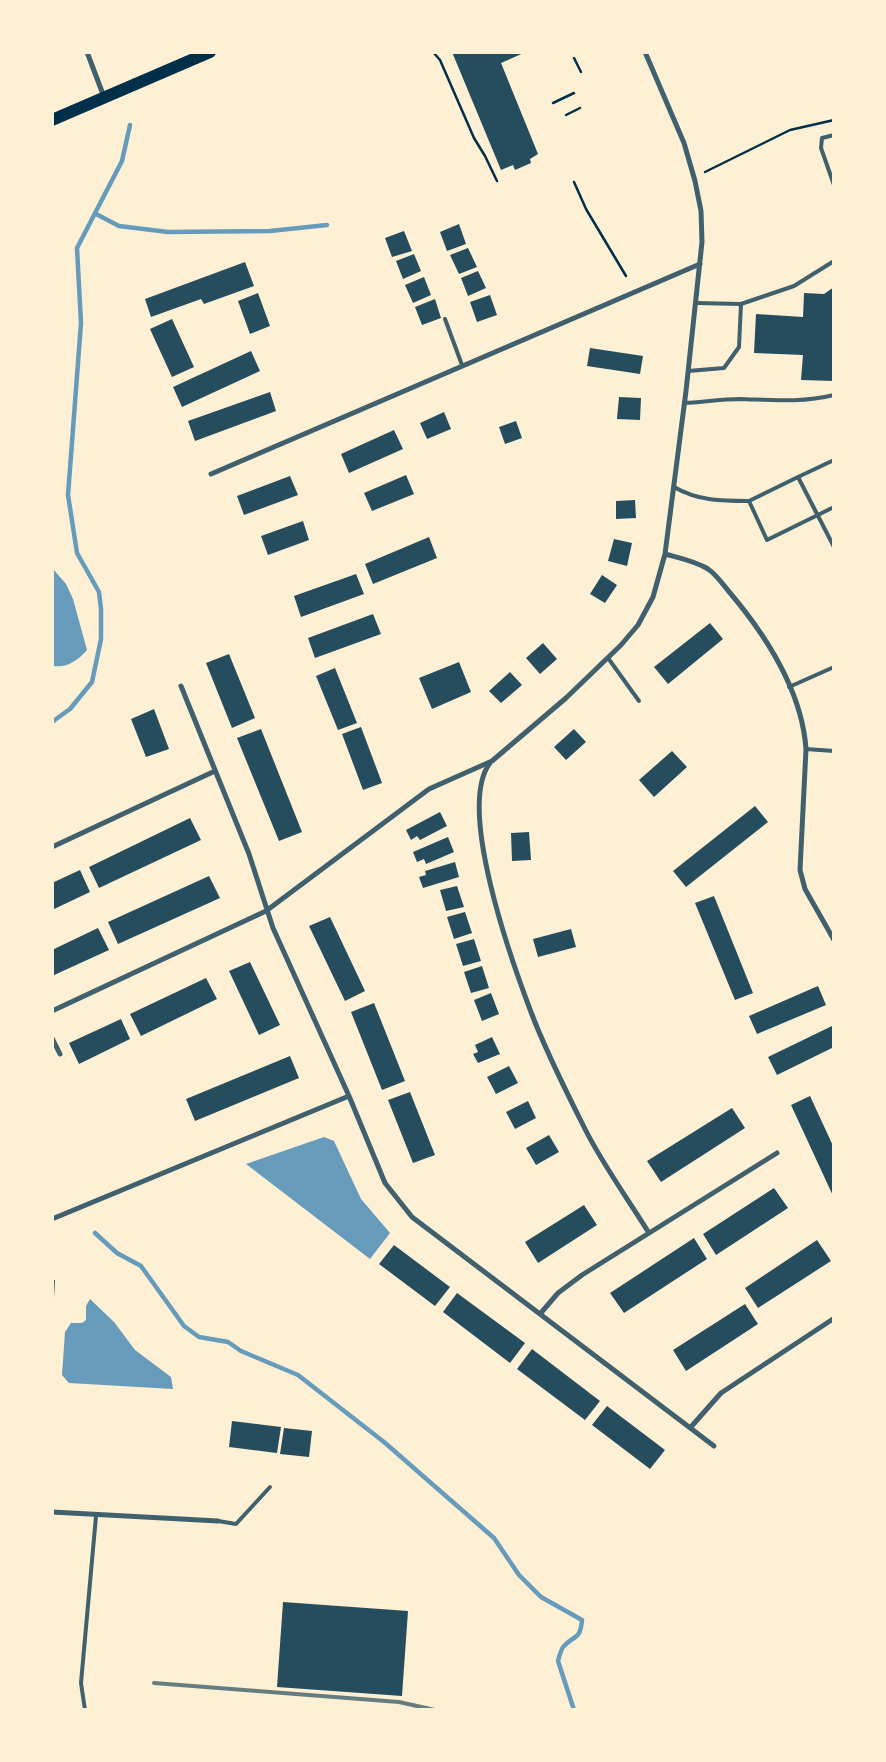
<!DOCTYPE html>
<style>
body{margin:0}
#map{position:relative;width:886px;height:1762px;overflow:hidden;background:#fdf0d5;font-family:"Noto Serif",serif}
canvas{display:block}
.frame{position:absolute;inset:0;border:54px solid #fdf0d5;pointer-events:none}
</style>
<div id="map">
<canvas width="886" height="1762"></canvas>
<div class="frame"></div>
</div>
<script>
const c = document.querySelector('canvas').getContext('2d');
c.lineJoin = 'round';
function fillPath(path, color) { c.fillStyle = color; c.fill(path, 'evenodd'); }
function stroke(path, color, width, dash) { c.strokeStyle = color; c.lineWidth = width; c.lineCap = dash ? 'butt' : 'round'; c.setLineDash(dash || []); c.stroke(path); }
fillPath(new Path2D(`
 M53,569L66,584L73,599L87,650C77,661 67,668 53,666Z
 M324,1137L334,1141L361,1199L390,1233L370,1259L246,1164Z
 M90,1299L114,1322L135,1350L171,1377L173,1389L69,1383L62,1375L65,1332L71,1323H82L86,1320V1306Z`), '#669bbc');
stroke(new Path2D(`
 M96,214L119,226L168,232L270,231L327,225
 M52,722L70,709L92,682L101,639V609L99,592L77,553L68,495L81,323L77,248L122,161L130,125
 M95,1233L117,1253L141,1266L184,1326L199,1337L228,1342L241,1351L298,1375L384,1442L494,1538L519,1575L541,1597L582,1620C580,1641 575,1634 564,1646C561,1649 559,1657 558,1661L574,1710`), '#669bbc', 4.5);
fillPath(new Path2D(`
 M452,52H526L501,63L538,154L530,159L531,163L515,170L513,165L501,170Z
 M459,224L466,244L447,251L440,232Z
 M404,231L412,251L392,257L385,238Z
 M468,248L477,267L459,274L450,255Z
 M414,254L421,271L403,279L396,261Z
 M245,262L254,286L204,304L201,299L151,317L145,299Z
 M478,271L486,288L468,296L461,278Z
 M424,277L431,295L413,303L405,285Z
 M834,287V381L801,380L803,355L754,353L756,314L803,317L804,293L824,294Z
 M258,293L270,326L250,334L238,301Z
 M490,295L497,315L477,322L470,302Z
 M435,299L441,318L422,325L415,307Z
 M172,319L194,367L172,377L150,329Z
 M590,348L643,356L640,374L587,366Z
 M251,351L260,371L182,407L173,387Z
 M270,392L276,411L195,441L188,421Z
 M619,397L641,398L640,420L617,419Z
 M444,412L451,429L427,439L420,423Z
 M516,421L522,438L505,444L499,427Z
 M394,430L403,449L349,473L341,454Z
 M406,475L414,494L372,511L364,493Z
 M290,476L298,495L244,515L237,496Z
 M635,500L636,518L616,519V501Z
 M303,521L309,540L268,555L261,536Z
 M429,537L437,558L373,584L365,564Z
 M614,539L632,543L627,566L608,561Z
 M356,574L364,594L301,617L294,596Z
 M602,575L617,585L605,603L590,594Z
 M373,614L381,634L315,658L308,638Z
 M710,623L723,639L668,684L654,667Z
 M543,643L557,659L540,674L526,658Z
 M229,654L255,718L232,728L206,663Z
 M459,662L471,692L432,709L419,678Z
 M335,668L357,723L338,730L316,676Z
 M510,672L522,685L501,703L489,691Z
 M154,709L169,749L146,757L131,719Z
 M361,727L382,783L363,790L342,734Z
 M261,729L302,832L279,841L237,738Z
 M574,729L586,742L566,760L554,747Z
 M672,751L687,767L654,797L639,780Z
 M755,806L768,822L686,887L673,871Z
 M440,812L447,826L420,840L417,836L411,840L406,830Z
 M190,818L201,840L99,888L89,867Z
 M529,832L531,860L512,861L511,833Z
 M448,837L454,852L426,864L424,859L417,862L413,852Z
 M455,862L459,877L423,888L419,877L426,875L425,871Z
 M80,870L90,892L52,910V883Z
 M209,876L220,898L118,944L108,922Z
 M457,886L464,907L446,911L440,890Z
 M714,896L753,993L735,1000L695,903Z
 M465,912L472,933L454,939L447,917Z
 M330,917L365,991L345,1001L309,926Z
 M98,928L109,950L52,976V950Z
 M571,929L576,947L538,957L533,939Z
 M474,939L481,961L463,966L456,944Z
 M250,962L280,1025L259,1035L229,971Z
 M482,966L489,988L471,993L464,972Z
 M206,978L217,999L141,1036L130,1014Z
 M818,986L826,1005L757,1034L749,1016Z
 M491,993L499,1014L482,1021L474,1000Z
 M374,1003L405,1081L382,1090L351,1012Z
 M121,1019L130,1039L79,1064L69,1043Z
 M834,1025V1047L777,1075L768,1057Z
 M492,1037L500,1054L478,1063L473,1054L478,1052L475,1045Z
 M290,1056L299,1078L195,1121L186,1099Z
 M509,1066L518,1083L496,1094L487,1077Z
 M410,1092L435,1155L413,1163L388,1100Z
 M810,1096L834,1148V1198L791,1105Z
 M528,1101L536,1118L515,1129L506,1112Z
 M732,1108L745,1128L661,1182L647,1161Z
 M549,1135L559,1152L536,1165L526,1148Z
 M774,1188L788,1208L716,1255L703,1234Z
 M584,1205L597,1225L538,1263L525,1242Z
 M694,1238L707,1259L624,1313L610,1293Z
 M817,1240L831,1261L758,1308L745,1288Z
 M394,1245L450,1287L435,1306L379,1264Z
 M52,1280H55L54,1298H52Z
 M457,1293L525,1343L510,1363L443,1312Z
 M745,1304L758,1324L686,1371L673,1350Z
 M532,1349L600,1401L585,1420L517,1369Z
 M607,1406L665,1450L650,1469L592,1425Z
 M232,1421L281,1427L277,1453L229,1447Z
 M284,1428L312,1431L309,1457L280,1454Z
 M283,1602L408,1611L402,1696L277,1687Z`), '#264d5e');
stroke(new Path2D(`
 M433,52L440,60L474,138L485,156L497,181
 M574,58L581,72
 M553,103L574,93
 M566,115L580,108
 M705,172L790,130L834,120
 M574,182L586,209L626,276`), '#003049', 2.5);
stroke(new Path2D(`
 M834,135L822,138L821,148L834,185
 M741,304L794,286L834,261
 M445,319L462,365
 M688,371L724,368L739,347L741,304L696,303
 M684,403C703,402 721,399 740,399C772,400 801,403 834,395
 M798,477L834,460
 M674,487C698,501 722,501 749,501
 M834,507L767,540L749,501L798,477L834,547
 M608,658L639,701
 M789,687L834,667
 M806,749L834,751
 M218,1521L236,1524L270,1487
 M85,1710L81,1683L96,1516`), '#3f606c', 4);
stroke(new Path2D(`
 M87,52L104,97
 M211,474L700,264
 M665,554C679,558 695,561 708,569C717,575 724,586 731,594C767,637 802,692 806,749L800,870L805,889L834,940
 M181,686L249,854L273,928L349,1096L385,1183L412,1217L714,1446
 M490,763C456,807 512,962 531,1012C546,1052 566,1091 585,1129C603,1165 628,1199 649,1233
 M52,847L215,771
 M52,1011L266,911L429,789L492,761L566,698L621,645L638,625L653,597L665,554L686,391L702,242L701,211L695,181L684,143L645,52
 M52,1038L60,1054
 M52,1219L349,1096
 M540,1314L558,1293L582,1275L777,1153
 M690,1428L721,1393L833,1319
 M52,1512L218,1521`), '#3f606c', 5);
stroke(new Path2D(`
 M52,120L210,52`), '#003049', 12);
stroke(new Path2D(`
 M154,1683L399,1702L435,1710`), '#657d81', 4);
</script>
